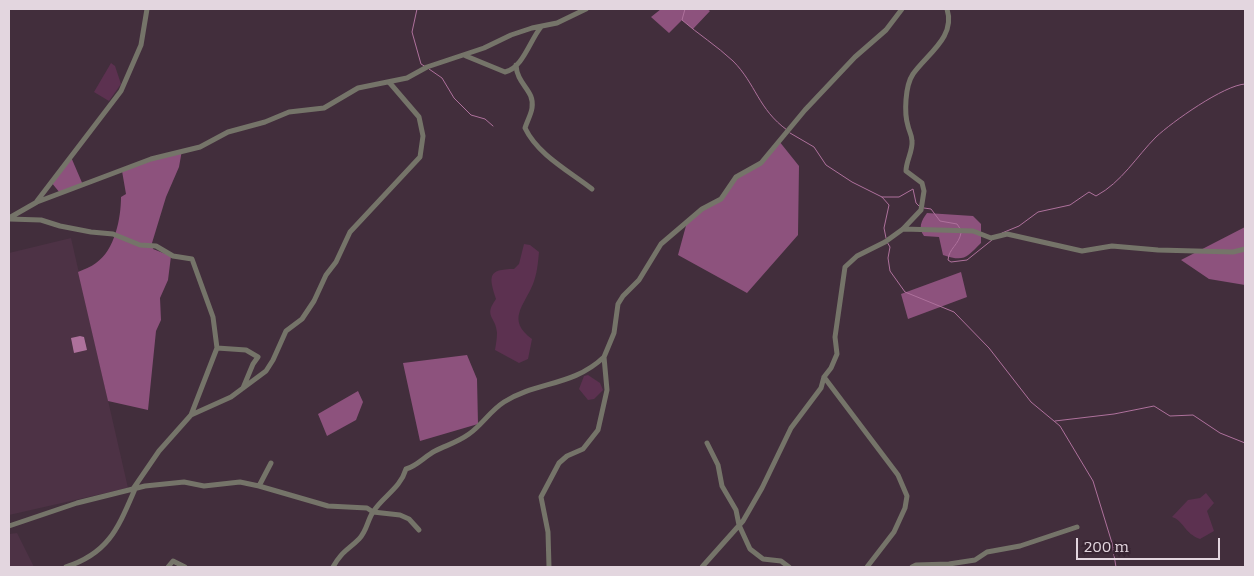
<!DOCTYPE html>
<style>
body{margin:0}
#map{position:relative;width:1254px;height:576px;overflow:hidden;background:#422e3c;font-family:Bitter,serif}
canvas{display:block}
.frame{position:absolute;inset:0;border:10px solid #e3d6df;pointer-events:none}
.scale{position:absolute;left:1076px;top:538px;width:144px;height:22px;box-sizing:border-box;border:2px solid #e3d6df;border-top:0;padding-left:6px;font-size:15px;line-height:18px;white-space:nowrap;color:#e3d6df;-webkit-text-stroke:4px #382432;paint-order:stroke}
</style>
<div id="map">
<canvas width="1254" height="576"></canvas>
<div class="frame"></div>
<div class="scale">200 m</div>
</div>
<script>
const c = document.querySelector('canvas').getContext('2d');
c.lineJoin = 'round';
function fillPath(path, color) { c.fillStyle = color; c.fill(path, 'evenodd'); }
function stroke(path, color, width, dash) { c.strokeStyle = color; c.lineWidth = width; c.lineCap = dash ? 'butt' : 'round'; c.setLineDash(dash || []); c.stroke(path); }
fillPath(new Path2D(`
 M71,238L128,488L9,515V253Z
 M17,533L34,567H9V534Z`), '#4d3245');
fillPath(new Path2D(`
 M111,63L115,66L121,84L109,101L94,92Z
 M524,244L530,245L539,252C538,263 537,274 533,284C524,306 506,320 532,339L528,359L519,363L495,350C496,344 497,338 497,333C496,316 483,317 496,299C489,277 487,269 514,269L519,264Z
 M588,375L600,383L603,390L594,399L588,400L579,389L584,376Z
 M1206,493L1214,503L1207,511L1214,531L1200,539C1185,534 1183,520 1172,517L1188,500L1200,498Z`), '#5c3150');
fillPath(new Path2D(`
 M661,9H707L710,11L693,29L682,20L669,33L651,17Z
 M779,141L799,166L798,235L747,293L678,255L687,222L702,210L719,202L728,187L743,174L762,164Z
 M182,150L179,167L166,197L152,243L153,249L171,256L168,280L160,298L161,320L156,331L148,410L108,401L78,272C84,269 91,267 96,263C115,250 121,218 121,197L126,194L122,171Z
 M71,157L83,185L60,193L51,182Z
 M927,213L973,216L981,224V243C966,258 964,262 943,255L939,237L924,236C918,228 921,221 927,213Z
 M1245,227V285L1209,279L1181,260Z
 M961,272L967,297L908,319L901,294Z
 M467,355L477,379L478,424L420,441L403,363Z
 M358,391L363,402L356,420L327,436L318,414Z`), '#8d527d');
fillPath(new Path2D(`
 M80,336L84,337L87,350L74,353L71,338Z`), '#ae719c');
stroke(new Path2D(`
 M417,9L412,32L421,64L426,67
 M685,9L682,20C698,34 717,46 733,61C756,84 758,109 787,130
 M429,69L442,78L454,98L471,115L485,119L493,126
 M790,133L814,147L826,165L852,182L882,197L889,205L884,228L886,238
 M882,197H899L913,189L916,203L920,207
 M924,208L931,209L940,221L957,224L961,230
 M961,233C959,245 949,248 948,260L951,262L967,260L992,240
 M1002,233L1019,226L1038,212L1070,205L1089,192L1096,196C1122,182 1136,157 1156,137C1172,122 1224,85 1245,84
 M887,242L890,247L888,258L890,271L905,292L954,312L989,348L1031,402L1060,426L1093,481L1112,543L1116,567
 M1055,421L1114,414L1154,406L1170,416L1193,415L1220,433L1245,443`), '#ae719c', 1);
stroke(new Path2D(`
 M466,56L505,72C523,68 530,40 541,27
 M516,65C517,85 535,90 532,108C531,115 527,121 525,128C538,155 569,171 592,189
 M37,201L121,91L141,45L147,9
 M9,218L37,202L151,159L200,147L228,132L265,122L289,112L324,108L358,88L407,78L427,67L484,48L511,35L532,28L557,23L586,9
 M9,219L41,220L60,226L91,232L113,234L140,245L156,246L173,256L192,259L213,317L217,348L191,415
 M903,229L973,231L991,238L1007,234L1082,251L1112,246L1158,250L1233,252L1245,249
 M217,348L246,350L258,357L253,364L243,388
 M824,377L898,475L907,496L905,508L894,532L867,567
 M707,443L718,465L722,486L736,510L739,525L750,549L763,559L781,561L789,567
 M259,486L328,506L367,508L373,512L400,515L409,519L419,530
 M133,489L159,451L191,415L231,397L266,371L273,360L286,331L302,319L314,301L326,275L336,262L350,232L420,157L423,136L419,117L389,82
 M9,526L77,503L145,486L184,482L204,486L240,482L259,486L271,463
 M66,567C109,553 118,528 135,489
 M168,567L173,561L185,567
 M333,567C341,552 348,550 359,539C367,531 367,521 373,512C383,496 400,489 406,469C417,466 425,456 435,451C447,445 458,442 469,434C482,425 490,411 504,402C537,381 572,387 604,357
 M549,567L548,532L541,497L559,463L567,456L583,449L598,430L607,390L604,357L614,333L618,304L623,296L639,280L661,244L702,209L721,199L736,177L761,163L805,110L855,57L886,30L902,9
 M702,567L743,521L762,488L791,428L821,388L824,377L831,368L837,354L835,337L845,267L857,256L885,242L903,229L921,210L924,191L922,183L906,171C906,161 913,151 912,141C912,135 909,131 908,126C904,113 905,86 913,74C927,54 956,37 947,9
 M912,567L916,565L949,564L975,560L987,552L1020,546L1077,527`), '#757469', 5);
</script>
